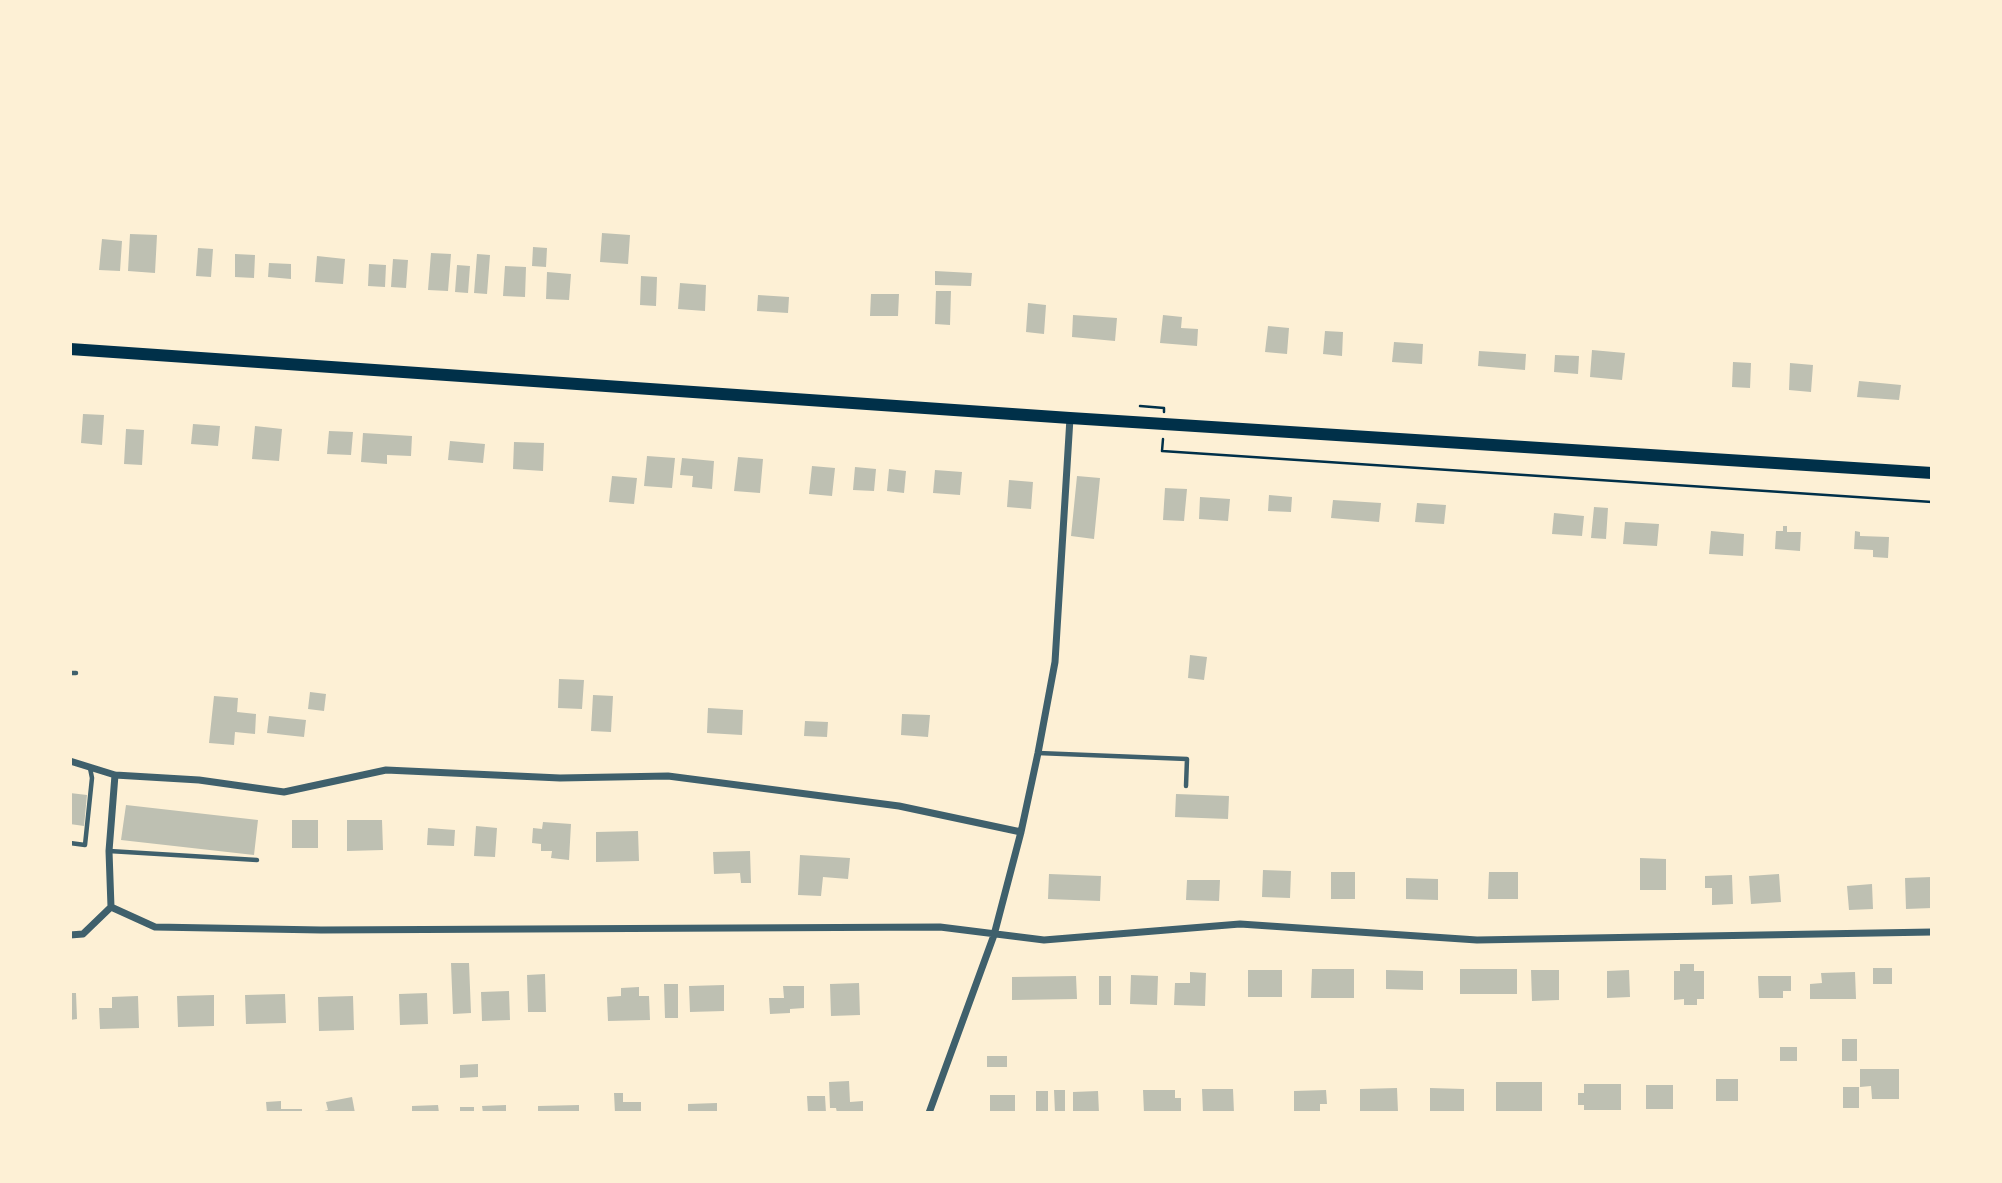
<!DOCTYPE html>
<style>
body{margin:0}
#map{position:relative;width:2002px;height:1183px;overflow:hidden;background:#fdf0d5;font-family:Overpass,sans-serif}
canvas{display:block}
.frame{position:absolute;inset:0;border:72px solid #fdf0d5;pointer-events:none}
</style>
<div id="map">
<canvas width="2002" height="1183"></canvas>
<div class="frame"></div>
</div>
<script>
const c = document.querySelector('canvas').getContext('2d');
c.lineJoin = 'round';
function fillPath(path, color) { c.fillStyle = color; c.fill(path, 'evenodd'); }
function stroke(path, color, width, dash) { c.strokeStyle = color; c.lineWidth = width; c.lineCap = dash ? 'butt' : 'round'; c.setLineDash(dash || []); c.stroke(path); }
fillPath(new Path2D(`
 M602,233L630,235L628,264L600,262Z
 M130,234L157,235L155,273L128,271Z
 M102,239L122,241L120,271L99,270Z
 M533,247L547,248L546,267L532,266Z
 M198,248L213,249L211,277L196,276Z
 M431,253L451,254L448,291L428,290Z
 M235,254L255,255L254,278L235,277Z
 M477,254L490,255L487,294L474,293Z
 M317,256L345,259L343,284L315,282Z
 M393,259L408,260L406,288L391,287Z
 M269,263L291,264V279L268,277Z
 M369,264L386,265L385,287L368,286Z
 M457,265L470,266L468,293L455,292Z
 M505,266L526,267L525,297L503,296Z
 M935,271L972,273L971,286L935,285Z
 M547,272L571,274L569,300L546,299Z
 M641,276L657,277L656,306L640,305Z
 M680,283L706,285L705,311L678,309Z
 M936,291H951L950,325L935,324Z
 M871,294H899L898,316H870Z
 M758,295L789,297L788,313L757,311Z
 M1028,303L1046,305L1044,334L1026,332Z
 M1073,315L1117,318L1115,341L1072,337Z
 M1163,315L1182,317L1181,328L1198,329L1197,346L1160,343Z
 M1268,326L1289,328L1287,354L1265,352Z
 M1325,331L1343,332L1342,356L1323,354Z
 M1394,342L1423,344L1422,364L1392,362Z
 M1592,350L1625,353L1622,380L1590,377Z
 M1479,351L1526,354L1525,370L1478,366Z
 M1555,355L1579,356L1578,374L1554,372Z
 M1733,362L1751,363L1750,388L1732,387Z
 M1790,363L1813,365L1811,392L1789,390Z
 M1859,381L1901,385L1899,400L1857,397Z
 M83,414L104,415L102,445L81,443Z
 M193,424L220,426L218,446L191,444Z
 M255,426L282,429L279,461L252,459Z
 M126,429L144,430L142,465L124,464Z
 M329,431L353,432L351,455L327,454Z
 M363,433L412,436L411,456L387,455V464L361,462Z
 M450,441L485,444L483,463L448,460Z
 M514,442L544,443L543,471L513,469Z
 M647,456L675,458L672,488L644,486Z
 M738,457L763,459L760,493L734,491Z
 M682,458L714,461L712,489L692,487L693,476L680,475Z
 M812,466L835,468L832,496L809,494Z
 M855,467L876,469L874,491L853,490Z
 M889,469L906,471L904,493L887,491Z
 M935,470L962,472L960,495L933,493Z
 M612,476L637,478L634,504L609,502Z
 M1077,476L1100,478L1094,539L1071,536Z
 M1009,480L1033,482L1031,509L1007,507Z
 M1165,488L1187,489L1184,521L1163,520Z
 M1269,495L1292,497L1291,512L1268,511Z
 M1200,497L1230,499L1228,521L1199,519Z
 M1333,500L1381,503L1379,522L1331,518Z
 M1417,503L1446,505L1444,524L1415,522Z
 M1594,507L1608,508L1606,539L1591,538Z
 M1554,513L1584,516L1582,536L1552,534Z
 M1625,522L1659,524L1657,546L1623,544Z
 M1783,526H1787V532H1801L1800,551L1775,549L1776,531H1783Z
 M1711,531L1744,534L1743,556L1709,554Z
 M1855,531L1860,532V536L1889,537L1888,558L1873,557V550L1854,549Z
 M1190,655L1207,657L1204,680L1188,678Z
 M559,679L584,680L582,709L558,708Z
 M310,692L326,694L324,711L308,709Z
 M593,695L613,696L611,732L591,731Z
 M214,696L238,698L237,712L256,714L255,734L235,732L234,745L209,743Z
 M708,708L743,710L742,735L707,733Z
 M902,714L930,715L928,737L901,735Z
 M269,716L306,720L304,737L267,733Z
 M805,721L828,722L827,737L804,736Z
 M70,793L87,795L84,826L70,824Z
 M1176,794L1229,796L1228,819L1175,817Z
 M126,805L258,820L254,855L121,840Z
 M292,820H318V848H292Z
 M347,820H382L383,850L347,851Z
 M543,822L571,824L569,860L551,858L552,851H541V844L532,843L533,828L542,829Z
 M476,826L497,828L495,857L474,856Z
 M428,828L455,830L454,846L427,845Z
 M638,831L639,861L596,862V832Z
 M750,851L751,883H741L740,873L714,874L713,852Z
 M800,855L850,858L848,879L823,877L821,896L798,895Z
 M1640,858L1666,859V890H1640Z
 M1263,870L1291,871L1290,898L1262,897Z
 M1331,872H1355V899H1331Z
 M1489,872H1518V899H1488Z
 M1049,874L1101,876L1100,901L1048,899Z
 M1779,874L1781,902L1751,904L1749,876Z
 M1732,875L1733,904L1712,905V888H1705V876Z
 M1932,877V908L1906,909L1905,878Z
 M1406,878L1438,879V900L1406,899Z
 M1187,880H1220L1219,901L1186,900Z
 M1872,884L1873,909L1849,910L1847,886Z
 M451,963H469L471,1013L453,1014Z
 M1680,964H1694V971H1704V999H1697V1005H1684V999L1674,1000V971H1680Z
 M1873,968H1892V984H1873Z
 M1312,969H1354V998H1311Z
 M1460,969H1517V994H1460Z
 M1248,970H1282V997H1248Z
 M1386,970L1423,971V990L1386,989Z
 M1531,970H1559V1000L1532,1001Z
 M1629,970L1630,997L1607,998V971Z
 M1190,972L1206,973L1205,1006L1174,1005L1175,983H1190Z
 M1855,972L1856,999H1810V984L1822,983L1821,973Z
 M545,974L546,1012H528L527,975Z
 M1131,975L1158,976L1157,1005L1130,1004Z
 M1076,976L1077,999L1012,1000V977Z
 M1099,976H1111V1005H1099Z
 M1758,976H1791V991H1783V998H1759Z
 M859,983L860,1015L831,1016L830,984Z
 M664,984H678V1018H665Z
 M724,985V1011L690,1012L689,986Z
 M783,986H804V1008L790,1009V1013L770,1014L769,998H784Z
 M639,987V996H649L650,1020L608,1021L607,997L621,996V988Z
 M509,991L510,1020L482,1021L481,992Z
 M70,993H76L77,1019L70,1020Z
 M427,993L428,1024L400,1025L399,994Z
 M285,994L286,1023L246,1024L245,995Z
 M214,995V1026L178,1027L177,996Z
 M138,996L139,1028L100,1029L99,1008H112V997Z
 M353,996L354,1030L319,1031L318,997Z
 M1842,1039H1857V1061H1842Z
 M1780,1047H1797V1061H1780Z
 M987,1056H1007V1067H987Z
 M478,1064V1077L460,1078V1065Z
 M1860,1069H1899V1099H1872L1871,1086L1860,1087Z
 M1716,1079H1738V1101H1716Z
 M849,1081L850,1102L863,1101V1113H837L836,1108H830L829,1082Z
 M1496,1082H1542V1111H1496Z
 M1584,1084H1621V1110H1584V1105H1578V1093H1584Z
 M1646,1085H1673V1109H1646Z
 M1843,1087H1859V1108H1843Z
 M1397,1088L1398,1112L1360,1113V1089Z
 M1430,1088L1464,1089V1113H1430Z
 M1202,1089H1233L1234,1113H1203Z
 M1054,1090H1065V1113H1055Z
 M1143,1090H1175V1098H1181V1111L1144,1113Z
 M1326,1090L1327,1104H1320V1113H1294V1091Z
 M1036,1091H1048V1113H1036Z
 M1098,1091L1099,1113H1073V1092Z
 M614,1093H623V1102H641V1113H615Z
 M990,1095H1015V1113H990Z
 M807,1096H825L826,1113H808Z
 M352,1097L355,1113H317L328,1110L326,1102Z
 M281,1101V1109H302V1113H267L266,1102Z
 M717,1103V1113H688V1104Z
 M438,1105L439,1113H412V1106Z
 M506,1105V1113H483L482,1106Z
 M579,1105V1113H538V1106Z
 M460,1107H474V1113H460Z`), '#bec0b2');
stroke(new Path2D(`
 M1140,406L1164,408V412
 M1163,439L1162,451L1932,502`), '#003049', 2.5);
stroke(new Path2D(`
 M70,673H76
 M1038,753L1187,759L1186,786
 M70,843L85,845L92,778L90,768
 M109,851L257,860`), '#3f606c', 4.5);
stroke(new Path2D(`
 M70,761L115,775L199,780L284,792L386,770L560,778L668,776L899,806L1021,832
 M111,907L109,851L115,775
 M70,935L83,934L111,907L155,927L321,930L940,927L1044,940L1240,924L1477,940L1932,932
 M929,1113L994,935L1021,832L1038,753L1055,662L1070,418`), '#3f606c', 7);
stroke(new Path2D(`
 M70,349L1070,418L1932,473`), '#003049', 12);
</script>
